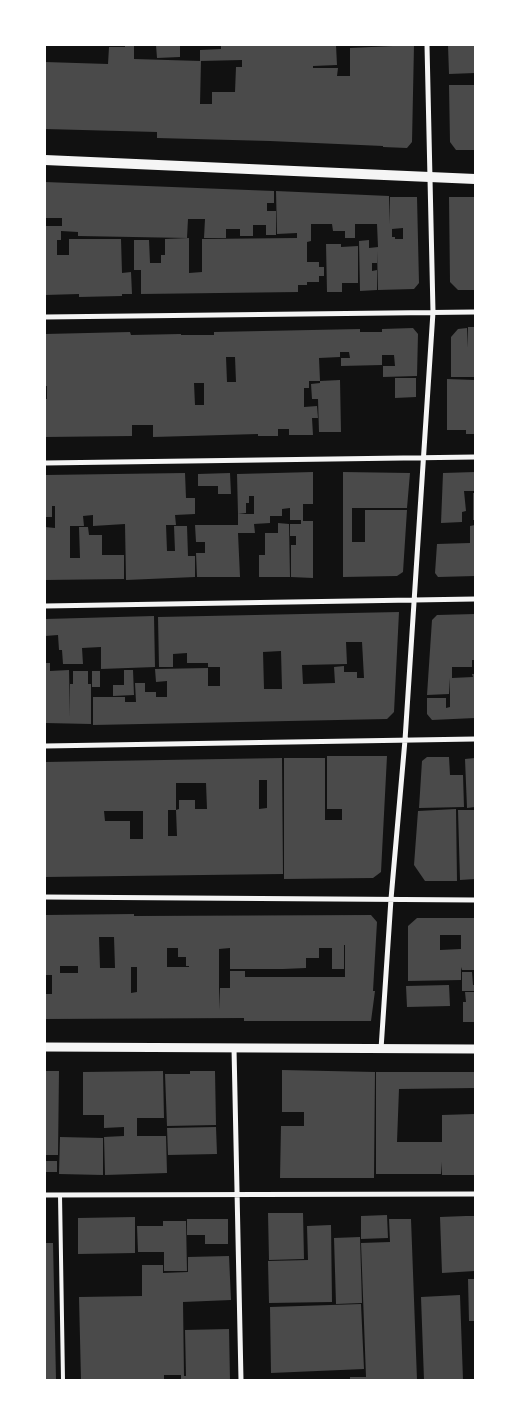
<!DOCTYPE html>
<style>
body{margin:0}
#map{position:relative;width:520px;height:1425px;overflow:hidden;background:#111;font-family:Spectral,serif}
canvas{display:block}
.frame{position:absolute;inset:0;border:46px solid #fff;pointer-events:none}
</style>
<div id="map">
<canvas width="520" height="1425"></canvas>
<div class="frame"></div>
</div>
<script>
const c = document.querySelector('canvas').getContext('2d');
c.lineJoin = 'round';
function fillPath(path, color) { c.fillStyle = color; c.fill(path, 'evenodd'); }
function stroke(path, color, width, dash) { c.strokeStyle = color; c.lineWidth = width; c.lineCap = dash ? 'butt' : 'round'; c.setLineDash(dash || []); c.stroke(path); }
fillPath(new Path2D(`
 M125,45H134V59L201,61L200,104H212V92H235L236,67H242V60L200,61V50L221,49V45H336L337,65L313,66V68H338L337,76H350V48L414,45L412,142L407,148L383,147V146L270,141L157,138V132L45,129V62L108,64L109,47H125Z
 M156,45H180V57L157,58Z
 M448,45H475V73L449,74Z
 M449,85H475V150H456L450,142Z
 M45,182L274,191V203H267V211H276V235H266V225H253V236H240V229H226V238H204L205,219H188L187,238L78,236V232L61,231V240H57V255H69V239H121L122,273L131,272L132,294H122V296L79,297V294L45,295V226H62V218H45Z
 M276,191L389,196V224L390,197H417L419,283L414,289L378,290L377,251V263H372V271L377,270V290L360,291L359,241L369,240V248L378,247L377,224H355V238H345V231H333L332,224H311V241L307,242V262H319V267H324V276H319V282H307V285H298V292L141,294V270H134V240H149L150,263H161V255H165V239L189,238V273L202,272V239L297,238V233L277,234ZM403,228V239H395V237H392V229Z
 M449,197H475V290H458L450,282Z
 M326,244H341V247L358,246V283H342V292H327Z
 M468,327H475V377H451V337L458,329L467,328L468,348Z
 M413,328L418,334L417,376L383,377V366H395L394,355H382V365L341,366V358H350L349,352H340V357L319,358L320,381H309V388H304V407L317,406L318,418H312L313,435H289V429H278V436H258V434L153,437V425H132V436L45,437V399H47V386H45V334L130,332L131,335L181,334V335H214V332L360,329V332H382V329ZM226,357H235L236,382H227ZM182,383H204V405H195L194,383Z
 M395,378H416V397L395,398Z
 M447,379L475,380V434H466V430H447Z
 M340,380L341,432H319L318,399H312L311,384L320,383V381Z
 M313,472V504H303V521H313V578L291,577V545H296V536H290V524H301V520H290V508L282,509V516H270V523L254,524L255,533H238L240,577H197L196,553H205V542H196L195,525H238V514H254V496H249V503H246V513L238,514L237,474Z
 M343,472L410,473L407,508H352V542H365V510H407L403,572L397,576L343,577Z
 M475,472V491H464L466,511L462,512V522L441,523L443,473Z
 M185,473L186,498H195V514L175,515L176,525H166L167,551H175L174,526H187L188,556H195V577L126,580L125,524L93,526V515L83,516L84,526H70V558H80L79,527H88L89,535H102V555H124V579L45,580V527L55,528V506H52V517H45V475Z
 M230,473L231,494H218V486H198V474Z
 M473,493H475V520H473Z
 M278,523L289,524L290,577H259V555H265V533H278Z
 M475,525V576L438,577L435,573L437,544L470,543V526Z
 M399,612L394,712L387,719L93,725V697H125V702H136L135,683H145V692H156V697H167V681L156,682L155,669L208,668V686H220V667H208V663H187V653L173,654V667H159L158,617ZM346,642H362L364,678H357V672H344V666L334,667L335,683L303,684L302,665L347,664ZM281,651L282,689H264L263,652Z
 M475,614V660H472V667H452V678L473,677L472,674H475V718L432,720L427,714V698H446V708L450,707V678L449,694L427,695L432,620L437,615Z
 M154,616L155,667L101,669V647L82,648L83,664H63L62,650H59L58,635L45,636V619Z
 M45,663H50V671L69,670L70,717V684H73V671H88V684H91V724L45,723Z
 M124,670H133L134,695L113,696V685H124Z
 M92,671H100V687H92Z
 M327,756H387L381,872L373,878L284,879V758H325V820H342V809H327Z
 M427,757H449L450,775H463L464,807L419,808L422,761Z
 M282,758L283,874L45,877V762ZM259,780H267V808L259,809ZM176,783H206L207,809H195V800H179V809L176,810ZM168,810H176L177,836H168ZM104,811H143V839H130V821H105Z
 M475,758V807L467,808L465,759Z
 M456,809L457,881H425L414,865L418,811Z
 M458,810H475V879L460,880Z
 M134,914V916L371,915L377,922L373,991H375L371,1021H244V1018L45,1019V994H52V975H45V915ZM99,937H114L115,968H100ZM344,945H351H345V977H245V971H230V988H220L219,1010V949L230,948V969H283L306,968V958H319V948H332V969H344ZM167,948H178V957H186V966H189V967H167ZM60,966H78V973H60ZM131,967H137V992L131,993Z
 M417,918H475V970H462L461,967V980L408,981V926ZM440,935H461V949L440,950Z
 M462,972H472L473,985H475V991H462Z
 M449,985L450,1006L407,1007L406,986Z
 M465,992H475V1022H463V1002H466Z
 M282,1070L375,1072L374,1178H280L281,1126H304V1112H282Z
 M45,1071H59L58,1155H45Z
 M163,1071L164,1118H137V1136H166L167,1173L105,1175L104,1137L124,1136V1127L104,1128V1115H83V1072Z
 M190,1071H215L216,1125L167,1126L165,1074H190Z
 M376,1072H475V1088L399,1089L397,1142H442V1115L474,1114L475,1175H442V1162L441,1174H376Z
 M216,1127L217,1154L168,1155L167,1128Z
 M60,1137L103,1138V1175L59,1174Z
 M45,1161H57V1172H45Z
 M268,1213H303L304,1259L269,1260Z
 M387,1215L388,1238L361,1239V1216Z
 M466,1216H475V1271L442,1273L440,1217Z
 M135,1217V1253L78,1254V1218Z
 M187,1219H228V1244H205V1235H187Z
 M389,1219H411L417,1380H350V1377H366L361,1243L390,1242Z
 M163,1221H186L187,1271H164V1252H138L137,1226H163Z
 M331,1225L332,1302L269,1303L268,1261L308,1260L307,1226Z
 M360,1237L362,1303L336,1304L334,1238Z
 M45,1243H53L56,1379L45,1380Z
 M229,1256L231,1300L183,1302L184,1376H186L185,1330L229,1329L230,1380H181V1375H164V1380H81L79,1297L142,1296V1265H163V1273L188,1272V1257Z
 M468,1279H475V1321H469Z
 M460,1295L463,1380H424L421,1297Z
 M361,1304L364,1369L271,1373L270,1307Z`), '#4a4a4a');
stroke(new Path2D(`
 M60,1195L63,1380`), '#f5f5f5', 4);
stroke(new Path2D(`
 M45,317L475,312
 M45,463L475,457
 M45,606L475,599
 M45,746L475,739
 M45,897L475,900
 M234,1048L241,1380
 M381,1049L391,899L405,740L433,312L427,45
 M45,1195L475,1194`), '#f5f5f5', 5);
stroke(new Path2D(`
 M45,1047L475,1049`), '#f5f5f5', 9);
stroke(new Path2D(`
 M45,160L475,179`), '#f5f5f5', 10);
</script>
